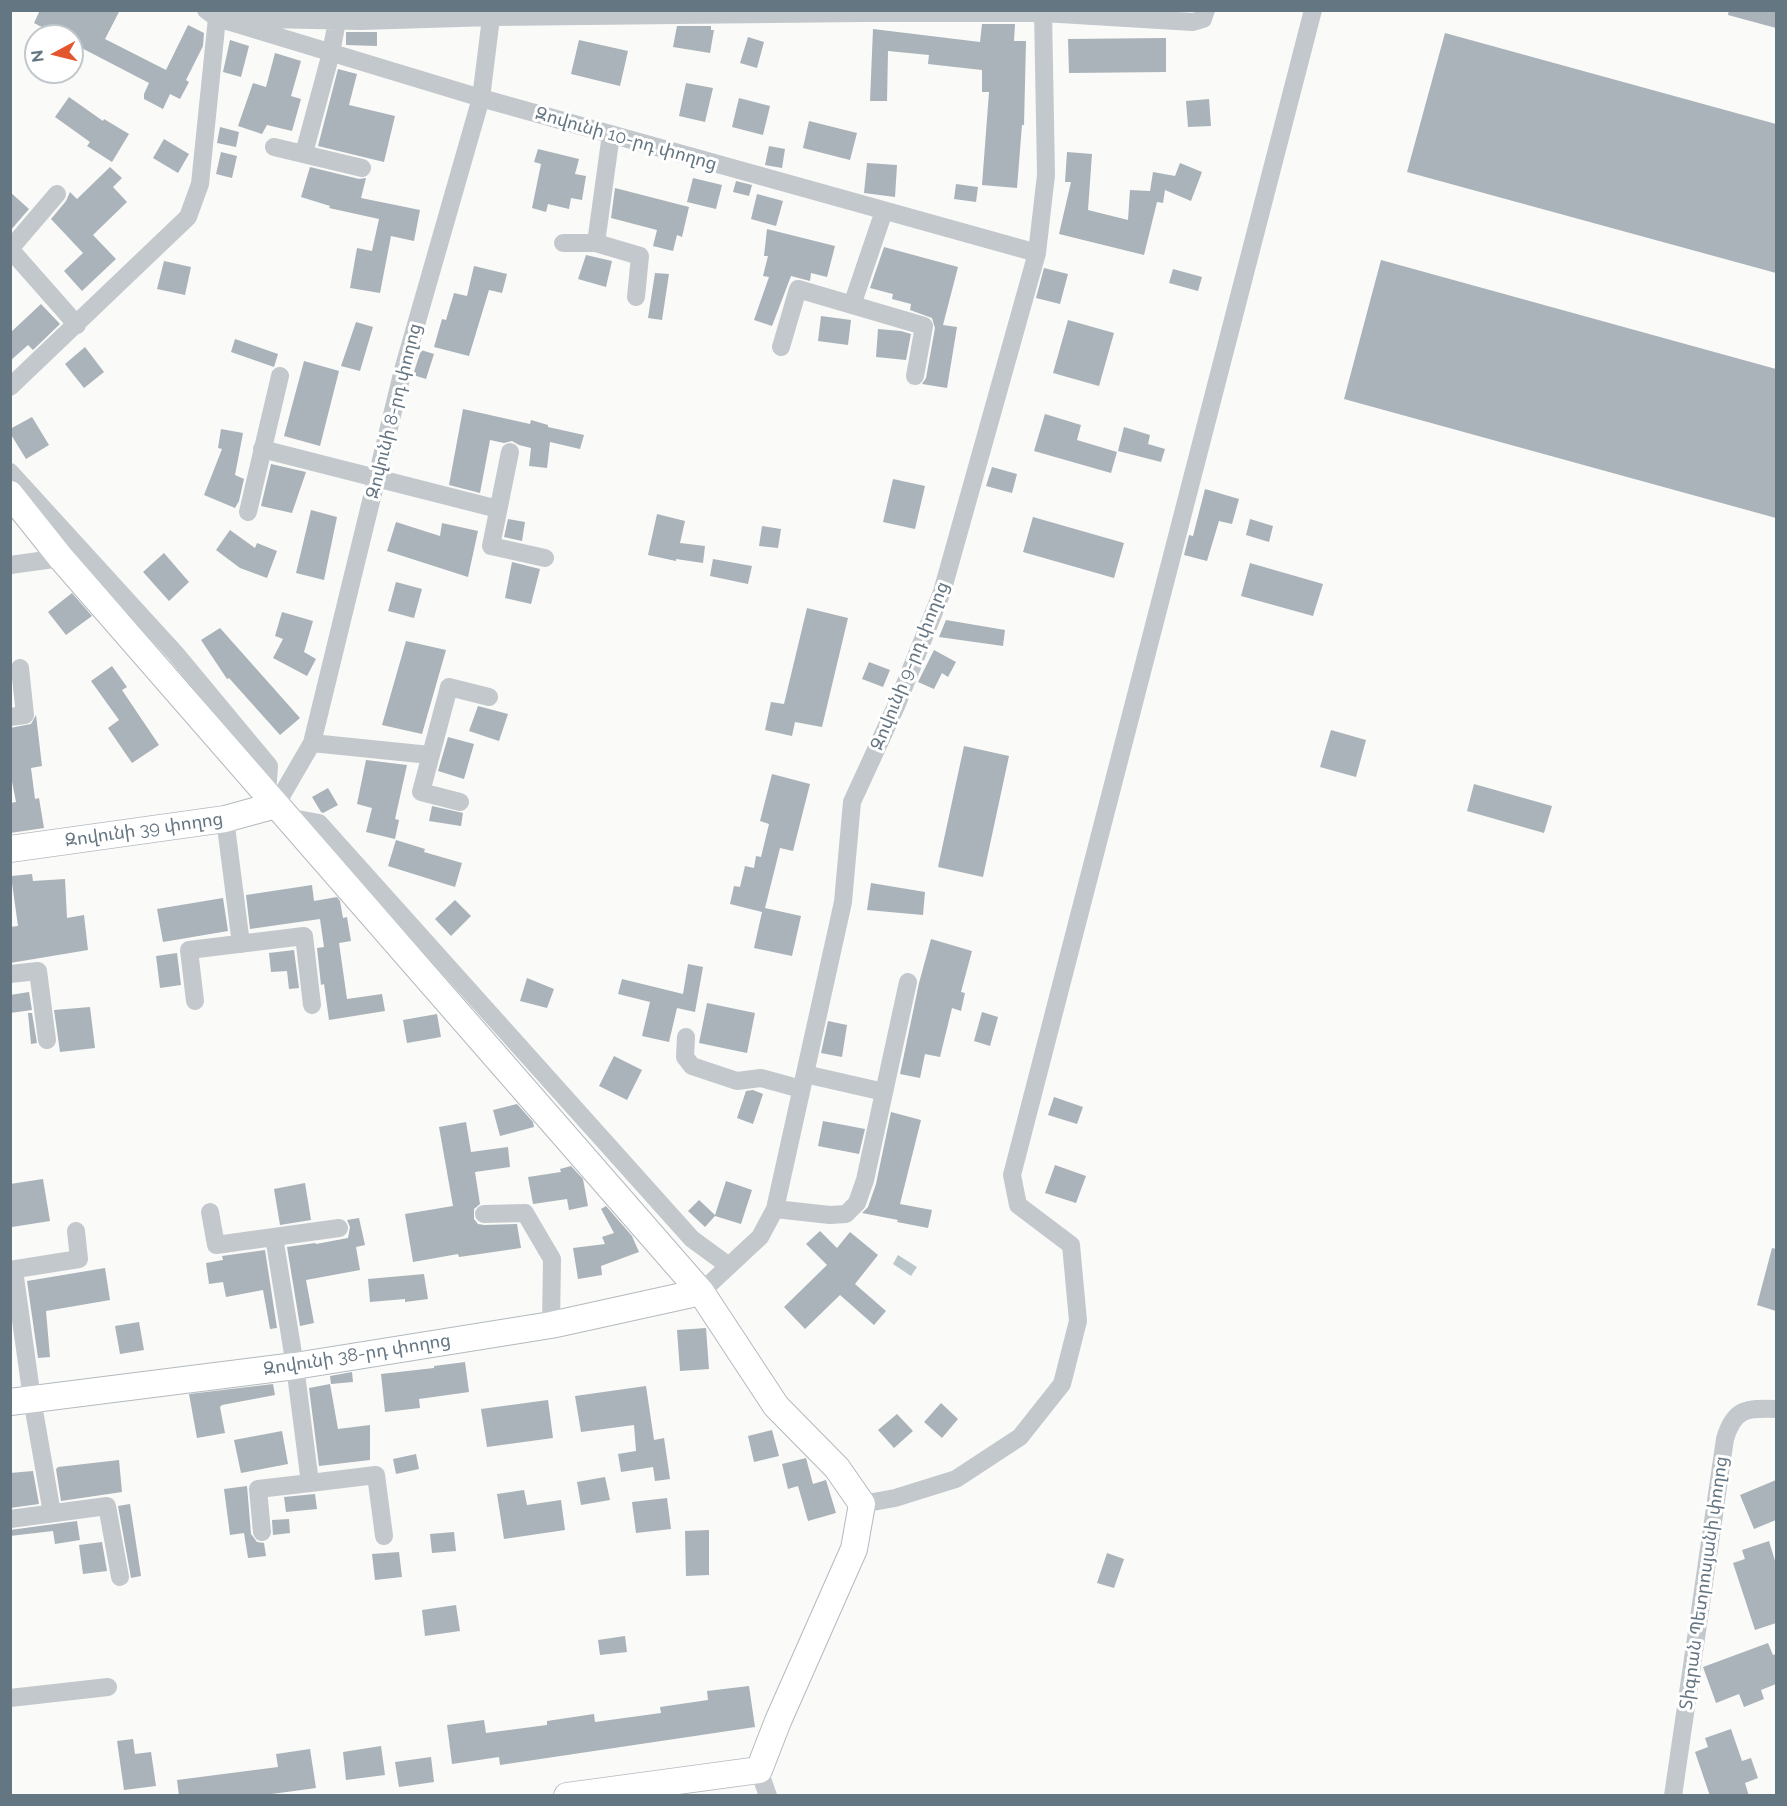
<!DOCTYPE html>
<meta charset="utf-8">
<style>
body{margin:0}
#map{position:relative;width:1787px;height:1806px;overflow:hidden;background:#fafaf8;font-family:Raleway,sans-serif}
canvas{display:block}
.frame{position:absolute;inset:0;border:12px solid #657683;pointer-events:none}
.north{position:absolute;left:24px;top:24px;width:60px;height:60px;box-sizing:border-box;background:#fff;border:2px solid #c1c8cd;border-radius:50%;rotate:263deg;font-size:16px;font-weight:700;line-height:24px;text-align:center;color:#657683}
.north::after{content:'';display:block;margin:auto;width:21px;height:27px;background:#e4572e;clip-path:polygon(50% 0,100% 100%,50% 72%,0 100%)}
</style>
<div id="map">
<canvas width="1787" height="1806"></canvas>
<div class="frame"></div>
<div class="north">N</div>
</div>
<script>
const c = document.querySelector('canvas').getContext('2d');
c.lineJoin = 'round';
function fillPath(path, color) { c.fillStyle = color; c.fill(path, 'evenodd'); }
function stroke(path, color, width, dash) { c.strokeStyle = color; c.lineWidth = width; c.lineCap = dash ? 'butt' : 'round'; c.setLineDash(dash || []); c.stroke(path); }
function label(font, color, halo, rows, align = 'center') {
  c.font = font + ' Raleway,"Noto Sans Armenian",sans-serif'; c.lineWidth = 6; c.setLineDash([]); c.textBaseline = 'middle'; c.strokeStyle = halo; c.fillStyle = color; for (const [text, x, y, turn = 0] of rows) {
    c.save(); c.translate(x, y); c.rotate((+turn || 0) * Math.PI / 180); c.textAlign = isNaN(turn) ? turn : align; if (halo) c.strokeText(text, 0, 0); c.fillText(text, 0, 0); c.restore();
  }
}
fillPath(new Path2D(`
 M898,1255L917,1267L911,1276L893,1264Z`), '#bbc7cb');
fillPath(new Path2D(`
 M40,10H120L105,39L166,70L188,25L204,33L203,46L186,80L189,82L180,99L170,94L163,109L144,99V94L149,83L72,43V36H59L34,23Z
 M1729,10H1776V28L1728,15Z
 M982,24H1015L1014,41H1026L1024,125H1022L1017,188L982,185L989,92H982V70L928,64L929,55L888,51L887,101H870L873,29L980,42Z
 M677,26H711V30H714L710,53L673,47Z
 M346,32H377V46L346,45Z
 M1445,33L1776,124V273L1407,172Z
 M748,37L764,42L757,68L740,63Z
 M1166,38V72L1069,73L1068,39Z
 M230,40L249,46L241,77L223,72Z
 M579,40L628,51L620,86L571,74Z
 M275,53L301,61L291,96L301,99L292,131L267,125L262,134L238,126L253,83L266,87Z
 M338,69L357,74L349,105L395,116L384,162L318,146Z
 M686,83L713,88L705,122L679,116Z
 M69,97L103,121L104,119L129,134L112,162L87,146L90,142L55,117Z
 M739,98L770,106L763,135L732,127Z
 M1209,99L1211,126L1188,127L1186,101Z
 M809,121L857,133L850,160L803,148Z
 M220,127L239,132L236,147L217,143Z
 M164,139L189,154L178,173L153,158Z
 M769,146L785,149L782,168L765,165Z
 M538,149L579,159L575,174L586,176L582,200L571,198L569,209L548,204L546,212L532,208L541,164L534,162Z
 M221,152L237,156L232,178L216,174Z
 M1067,152L1092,154L1088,210L1128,220L1130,190L1150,191L1153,172L1175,176L1180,163L1202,172L1191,201L1165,190L1163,203L1157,202L1144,255L1059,234L1071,182H1065Z
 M867,163L897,165L895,197L864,193Z
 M110,167L122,178L113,187L127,202L93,235L116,259L82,291L64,271L83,253L51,219L66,201L70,192L77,199Z
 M310,167L359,179L366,178L361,198L420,210L414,241L391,236L380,293L350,288L357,248L372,251L379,219L329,208L330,206L301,197Z
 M693,178L722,185L716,209L687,202Z
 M736,181L752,185L749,196L733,192Z
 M956,184L978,187L976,202L954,199Z
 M615,188L689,207L682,237L677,235L673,251L653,246L657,230L611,218Z
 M10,192L29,209L10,231Z
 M757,194L783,201L776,226L751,219Z
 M767,229L835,246L827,277L811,273L810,281L791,276L772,326L754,320L769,277L763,276L768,256H764Z
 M884,247L958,267L943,325L957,327L947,388L922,384L926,378L935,328L932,318L910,310L911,304L892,299L893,294L870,288Z
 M586,255L612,261L606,287L578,279Z
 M1381,260L1776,369V518L1344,399Z
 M164,261L191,267L185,295L157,289Z
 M474,266L507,274L502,293L489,290L469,356L434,347L442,319L446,320L454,293L467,296Z
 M1044,268L1068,274L1060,304L1036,298Z
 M1173,269L1202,277L1198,291L1169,283Z
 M655,273L669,274L662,320L648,318Z
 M41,304L60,324L33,350L28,345L10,361V333Z
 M821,316L851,320L848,345L818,341Z
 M1068,320L1114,333L1099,386L1053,373Z
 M356,322L373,327L360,371L341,366Z
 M878,329L901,331L911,334L906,360L876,357Z
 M235,339L278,354L274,367L231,352Z
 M85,347L104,372L84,388L65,364Z
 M421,350L434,354L426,379L413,375Z
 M304,361L339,371L320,446L284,436Z
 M463,409L530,424L531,420L548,425V427L584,435L580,449L550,442L547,468L529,466L531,448L519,445L512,441L504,443L490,440L480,493L449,485Z
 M1045,414L1081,425L1077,440L1117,452L1111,473L1034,451Z
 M32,417L49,445L26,459L10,433V429Z
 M1124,427L1150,435L1148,444L1165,449L1161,462L1118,451Z
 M221,429L243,433L235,475L244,479L239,501L235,508L204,495L222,449L218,448Z
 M271,464L306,472L292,513L261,506Z
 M992,467L1017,474L1012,493L986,486Z
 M893,479L925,486L915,529L883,522Z
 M1205,489L1239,499L1232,524L1219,521L1207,561L1184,555L1189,535L1193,536Z
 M311,510L337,517L324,580L296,573Z
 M657,514L685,521L680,543L705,546L703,563L676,559V561L648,555Z
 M1033,517L1124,543L1114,578L1023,552Z
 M508,519L525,522L522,541L504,537Z
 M1250,519L1273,526L1269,542L1246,535Z
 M396,522L440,536L442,523L478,531L468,577L387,551Z
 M762,526L781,529L778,548L759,546Z
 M230,530L255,548L257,543L277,551L267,578L240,568L216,550Z
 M164,553L189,582L169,601L143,572Z
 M713,559L752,566L748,584L710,576Z
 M512,562L540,569L531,604L505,598Z
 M1250,563L1323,584L1313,616L1241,596Z
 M396,582L422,589L414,618L388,611Z
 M72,593L92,616L66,635L48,612Z
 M807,608L848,618L822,727L795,722L792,736L765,730L771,702L784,704Z
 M282,612L313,621L304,652L316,659L307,676L273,658L283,639L275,636Z
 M946,620L1005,630L1003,646L939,637Z
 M220,628L300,718L280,735L229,678L227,679L201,640Z
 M406,641L446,650L422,734L382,725Z
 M934,650L956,662L948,677L942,673L934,689L918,682Z
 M869,662L890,670L883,687L862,679Z
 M112,666L127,687L122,690L159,745L132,763L108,728L119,720L91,681Z
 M478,706L508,714L499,741L469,731Z
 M36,715L42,766L31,768L35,799L39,798L44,828L10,833V803L16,802L10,771V728L31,724Z
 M1331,730L1366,740L1356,777L1320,767Z
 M448,737L474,744L464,779L438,771Z
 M964,746L1009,756L983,877L938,867Z
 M366,760L407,765L395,819L399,820L395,839L366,832L372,808L357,804Z
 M772,774L810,784L793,851L780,848L765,908L801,916L792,956L754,948L762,912L730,904L734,886L740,887L745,866L754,868L756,856L761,857L769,824L760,821Z
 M1474,784L1552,806L1544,833L1467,811Z
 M328,788L338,805L323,813L321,812L312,797Z
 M432,806L463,813L461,826L429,821Z
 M396,840L425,849L424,852L462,863L455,887L388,866Z
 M32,874L33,881L65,879L67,918L84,915L88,950L10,963V927L18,926L11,876Z
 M871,883L925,892L923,915L867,910Z
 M312,885L314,901L337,897L340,901L343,918L347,917L351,941L339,943L347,999L382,994L385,1011L329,1020L324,984L321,985L317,948L324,947L320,919L250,929L246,895Z
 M223,898L228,931L163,942L157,909Z
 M455,900L471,916L451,936L435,919Z
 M931,939L972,951L961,992L965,993L961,1011L952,1008L940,1057L925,1054L920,1078L900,1074L919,983Z
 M294,950L299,988L289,989L287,971L271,972L269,953Z
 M177,953L181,985L160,988L156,956Z
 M688,964L703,967L695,1012L677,1008L669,1042L642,1036L650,1002L618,994L622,979L683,994Z
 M527,978L554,989L547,1008L520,1001Z
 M29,992L32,1010L10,1013V995Z
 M707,1003L755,1013L747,1053L699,1043Z
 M90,1007L95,1048L60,1052L54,1010Z
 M982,1012L998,1017L990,1046L974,1041Z
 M28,1013H32L37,1043L31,1044Z
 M437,1014L441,1037L407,1043L403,1020Z
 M828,1021L847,1025L842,1057L821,1053Z
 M614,1056L642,1070L627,1100L599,1086Z
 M753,1090L763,1094L753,1124L737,1118L746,1091Z
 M1054,1097L1083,1107L1077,1124L1048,1115Z
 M517,1104L533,1122L534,1127L500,1136L493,1110Z
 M891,1112L921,1120L900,1204L932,1210L928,1228L897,1222L898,1220L862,1213L868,1207L876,1184Z
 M823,1121L865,1129L859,1154L818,1146Z
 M466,1122L471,1152L508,1147L510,1167L475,1172L480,1204L474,1209V1219L478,1224L484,1225L517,1224L521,1248L459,1257L458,1254L413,1262L405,1214L453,1206L439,1127Z
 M1055,1165L1086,1176L1076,1203L1045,1193Z
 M571,1166L583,1179L588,1206L569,1210L567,1199L533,1204L528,1177L561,1172L560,1169Z
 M43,1179L50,1221L12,1227L10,1184Z
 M726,1181L752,1190L741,1224L715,1216L705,1227L688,1211L699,1200L715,1215Z
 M305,1183L311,1220L280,1225L274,1189Z
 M606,1206L632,1236L639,1252L601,1266L602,1275L578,1279L573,1248L605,1244L602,1237L614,1233L601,1209Z
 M359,1218L365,1245L356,1247L360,1270L306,1280L314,1323L300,1326L287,1247L315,1243L316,1244L348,1238L350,1227L347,1220Z
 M820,1231L837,1248L850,1232L878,1255L855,1284L886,1311L874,1325L840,1295L805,1329L784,1307L827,1265L806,1244Z
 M1772,1248L1776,1249V1311L1757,1305Z
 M265,1250L277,1328L270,1329L263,1290L226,1297L223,1282L209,1284L206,1263L223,1260L222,1256Z
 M105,1268L110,1300L46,1311L50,1357L38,1358L27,1281Z
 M424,1274L428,1299L405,1302V1299L370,1302L368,1279Z
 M139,1322L144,1350L120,1354L115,1326Z
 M706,1328L709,1369L680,1371L677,1330Z
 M465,1362L469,1392L419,1399L420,1408L385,1412L381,1374L434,1368V1366Z
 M352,1372L353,1382L331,1384L330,1376Z
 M273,1384L275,1395L222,1405L220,1407L225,1433L197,1438L189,1394Z
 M330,1384L338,1429L370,1425V1460L319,1466L309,1388Z
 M646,1386L654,1440L664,1438L670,1479L655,1481L653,1467L621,1472L618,1454L636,1451L634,1425L581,1432L575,1396Z
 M548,1400L553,1438L487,1447L481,1409Z
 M941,1403L958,1419L942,1438L924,1422Z
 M897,1414L913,1431L894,1448L878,1430Z
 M772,1430L779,1456L754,1462L748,1436Z
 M282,1431L288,1464L241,1473L234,1440Z
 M416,1454L419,1469L396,1474L393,1459Z
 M806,1458L813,1484L826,1480L836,1513L808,1521L798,1486L788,1489L782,1464Z
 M119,1460L122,1492L61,1501L56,1469L58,1467Z
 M33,1471L39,1504L10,1508V1473Z
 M605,1477L610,1500L581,1505L577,1482Z
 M1776,1480V1520L1754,1529L1740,1495Z
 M247,1486L251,1534L257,1542L264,1543L266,1556L248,1558L244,1533L230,1535L224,1489Z
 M524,1490L527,1505L561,1500L565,1530L504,1539L497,1494Z
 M315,1494L317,1509L286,1512L284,1497Z
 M667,1498L671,1529L636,1533L632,1502Z
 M130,1504L141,1576L131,1578L118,1506Z
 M289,1519L290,1533L273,1535L272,1520Z
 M77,1521L80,1540L55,1544L53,1531L10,1536V1530Z
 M709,1530V1575L686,1576L685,1531Z
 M454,1532L456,1551L432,1553L430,1534Z
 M1769,1541L1776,1564V1623L1755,1630L1733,1563L1745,1559L1742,1550Z
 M102,1542L107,1571L83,1574L79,1545Z
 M399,1552L402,1577L375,1580L372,1554Z
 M1107,1553L1124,1559L1114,1588L1097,1583Z
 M456,1605L460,1631L425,1636L422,1610Z
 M625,1636L627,1652L600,1655L598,1640Z
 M1768,1643L1773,1655L1776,1654V1684L1761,1690L1764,1699L1744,1707L1739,1694L1716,1703L1703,1667Z
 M749,1686L755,1727L500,1765L499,1757L452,1764L447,1725L484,1720L486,1733L547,1725V1721L594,1714L595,1722L661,1713L660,1707L708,1700L707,1691Z
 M1731,1729L1742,1761L1751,1758L1758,1778L1745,1783L1749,1796H1710L1695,1752L1708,1747L1705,1738Z
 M133,1739L135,1754L151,1752L156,1786L124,1790L117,1741Z
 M381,1746L385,1775L346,1780L343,1752Z
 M310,1749L316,1788L257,1796H179L177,1780L278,1767L276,1754Z
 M431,1757L434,1782L399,1787L395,1762Z`), '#aab3b9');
const secondary = new Path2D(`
 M10,494L61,558L701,1292L776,1406L837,1468L862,1504L854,1549L778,1721L759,1770L567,1796
 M10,849L225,819L276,805
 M10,1402L295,1366L551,1325L701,1292`);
stroke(secondary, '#b3babf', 28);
stroke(new Path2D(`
 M206,10L217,18L481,98L1037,253
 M217,18L361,21L492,17L863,13H1043L1193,22L1203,19L1206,10
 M274,147L362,168
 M304,153L331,53L337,21
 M563,243H596L640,256L636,297
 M596,243L611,134
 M10,249L77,325
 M10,249L57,194
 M852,305L884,211
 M781,347L798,289L924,326L915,376
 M10,387L188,217L200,184L217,18
 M262,449L498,509
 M510,452L491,546L545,558
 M10,472L176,654L269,766L267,794
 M248,512L280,376
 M10,565L61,558L70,554
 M10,717L25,715L20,668
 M312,743L430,755
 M460,802L421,792L449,687L489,697
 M276,805L312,743L403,370L481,98L492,10
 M287,817L319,823L692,1239L729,1266
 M225,819L241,944
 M10,974L38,971L47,1040
 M195,1001L189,950L304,936L312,1005
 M686,1037L685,1057L692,1066L737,1081L761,1078L801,1089
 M805,1074L884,1092
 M775,1209L830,1215L846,1214L857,1203L865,1180L908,982
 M210,1212L216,1245L339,1228
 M484,1214L525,1213L552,1259L551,1325
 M10,1270L79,1259L76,1231
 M14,1270L32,1399L52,1513
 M701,1292L760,1237L775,1209L843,902L852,802L897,704L942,592L1037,253L1046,175L1043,10
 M310,1483L376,1475L384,1536
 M862,1504L895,1498L956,1479L1020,1437L1062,1384L1078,1321L1071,1245L1018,1205L1012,1175L1313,10
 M10,1519L107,1506L120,1577
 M262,1532L258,1489L310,1483L295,1366L274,1237
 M10,1698L108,1687
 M759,1770L768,1796
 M1673,1796L1725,1439C1734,1408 1747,1408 1776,1409`), '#c3c8cc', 18);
stroke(secondary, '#fff', 26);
label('18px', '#657683', '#fff', [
 ["Զովունի 10-րդ փողոց",626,139,16],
 ["Զովունի 8-րդ փողոց",394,411,-76],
 ["Զովունի 9-րդ փողոց",910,666,-68],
 ["Զովունի 39 փողոց",144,830,-8],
 ["Զովունի 38-րդ փողոց",357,1355,-9],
 ["Տիգրան Պետրոսյանի փողոց",1704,1583,-82]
]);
</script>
